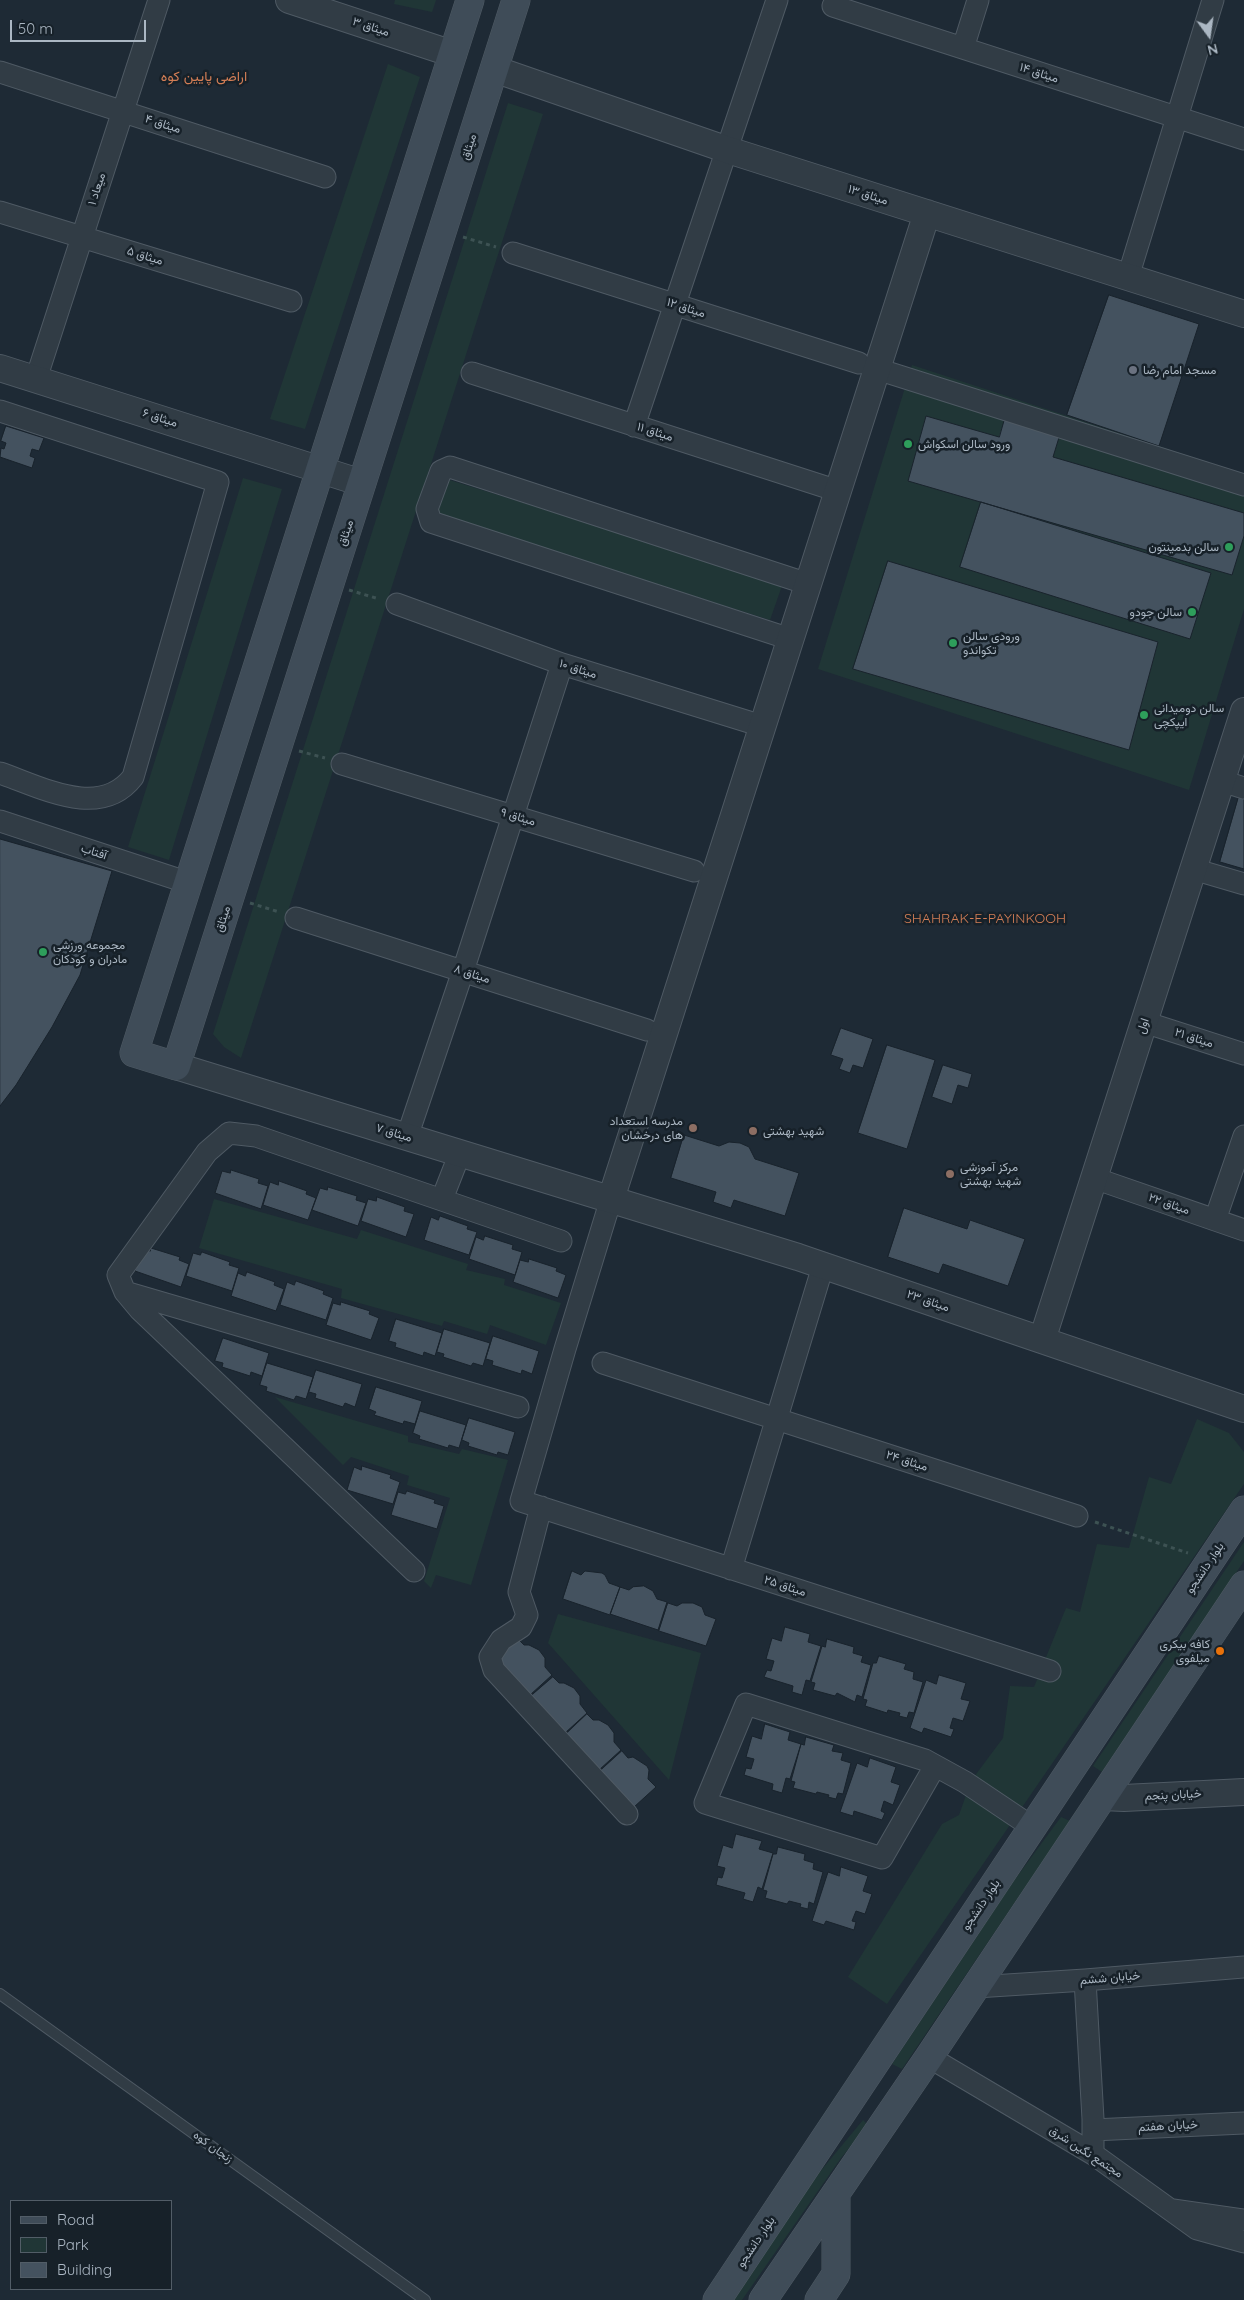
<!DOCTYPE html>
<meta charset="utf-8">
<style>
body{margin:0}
#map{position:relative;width:1244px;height:2300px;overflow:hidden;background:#1e2a35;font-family:Quicksand,sans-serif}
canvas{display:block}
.legend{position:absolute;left:10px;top:2200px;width:162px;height:90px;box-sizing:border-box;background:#172129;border:1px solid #525d67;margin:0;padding:6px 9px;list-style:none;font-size:15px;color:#abb7c3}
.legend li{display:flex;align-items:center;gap:10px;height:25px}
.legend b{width:25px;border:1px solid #525d67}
.north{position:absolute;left:1184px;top:10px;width:50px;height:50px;-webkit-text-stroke:4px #172129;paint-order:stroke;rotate:166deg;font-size:14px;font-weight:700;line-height:20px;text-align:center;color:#abb7c3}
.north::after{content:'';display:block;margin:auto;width:18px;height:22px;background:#abb7c3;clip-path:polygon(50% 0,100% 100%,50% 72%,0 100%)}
.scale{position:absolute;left:10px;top:20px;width:136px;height:22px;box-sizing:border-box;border:2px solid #abb7c3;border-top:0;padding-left:6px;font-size:15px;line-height:18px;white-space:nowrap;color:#abb7c3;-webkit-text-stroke:4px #172129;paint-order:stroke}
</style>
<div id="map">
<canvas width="1244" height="2300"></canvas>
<ul class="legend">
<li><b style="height:6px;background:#3f4c58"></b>Road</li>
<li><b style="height:14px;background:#203636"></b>Park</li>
<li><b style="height:14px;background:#44525f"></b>Building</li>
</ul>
<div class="north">N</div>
<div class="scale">50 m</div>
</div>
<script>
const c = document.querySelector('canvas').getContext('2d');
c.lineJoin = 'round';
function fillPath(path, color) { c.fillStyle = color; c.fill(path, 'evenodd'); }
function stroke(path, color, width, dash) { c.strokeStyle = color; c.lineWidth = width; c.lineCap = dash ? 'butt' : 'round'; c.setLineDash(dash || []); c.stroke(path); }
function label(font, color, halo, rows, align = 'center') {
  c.font = font + ' Quicksand,Vazirmatn,sans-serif'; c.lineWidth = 5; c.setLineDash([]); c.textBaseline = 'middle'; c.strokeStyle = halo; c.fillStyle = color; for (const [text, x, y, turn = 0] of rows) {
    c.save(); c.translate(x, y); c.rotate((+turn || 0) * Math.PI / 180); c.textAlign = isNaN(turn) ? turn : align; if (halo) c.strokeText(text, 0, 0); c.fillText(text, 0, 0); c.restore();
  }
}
fillPath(new Path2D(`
 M395,0H436L432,12L394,4Z
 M388,64L420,77L305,429L270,419Z
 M508,103L543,114L241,1058L224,1047L213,1034Z
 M912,365L1244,474V609L1189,790L818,669Z
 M243,478L282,489L169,860L128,847Z
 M443,478L783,583L770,620L438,516Z
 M214,1199L357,1239L361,1230L468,1264L466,1270L505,1279L504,1285L561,1303L546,1345L490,1325L487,1334L444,1321L442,1326L341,1298L342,1289L199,1248Z
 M275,1397L408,1436V1442L459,1454L462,1449L508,1460L471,1585L436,1575L431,1588L424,1581L450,1498L407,1485L409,1476L351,1457L343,1465Z
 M1197,1419L1229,1433L1244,1452V1484L887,2004L848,1977L942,1824L959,1815L971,1781L1003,1738L1010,1686L1034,1687L1066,1608L1080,1612L1097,1544L1129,1548L1149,1477L1171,1484Z
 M1244,1542V1561L1102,1772L1093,1766Z
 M558,1614L701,1653L669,1780L548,1643Z
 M1061,1817L1070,1821L902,2069L892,2064L1013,1882Z
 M863,2120L868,2125L841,2158L742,2300H728L799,2197Z`), '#203636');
const building = new Path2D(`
 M1109,295L1199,324L1159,446L1067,415Z
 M1006,415L1061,431L1053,457L1244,513V536L1232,575L908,481L926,416L999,437Z
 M6,426L44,438L39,451L32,449L30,456L35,458L32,468L0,457L1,448L4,449L6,443L1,441Z
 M981,502L1211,573L1190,639L960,567Z
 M888,561L1158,642L1129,750L853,669Z
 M1239,796L1244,798V869L1220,862Z
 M0,839L112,871L80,975L52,1027L16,1085L0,1106Z
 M841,1028L873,1039L863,1068L853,1065L850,1073L839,1069L843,1059L831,1055Z
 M887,1045L935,1060L907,1149L858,1133Z
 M943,1065L972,1074L968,1088L958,1085L952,1104L932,1097Z
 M684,1135L719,1146L729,1142L740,1143L749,1147L755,1159L799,1173L785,1216L734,1200L731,1208L713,1202L716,1192L671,1178Z
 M231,1170L259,1179L258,1183L268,1186L261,1209L215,1193L222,1171L230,1173Z
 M279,1181L307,1191L306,1194L316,1198L308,1220L263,1205L270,1182L278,1185Z
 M328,1187L357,1196L356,1200L366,1203L358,1226L312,1210L320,1188L327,1190Z
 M377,1197L405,1207L404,1211L414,1214L406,1237L361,1221L368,1199L376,1201Z
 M904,1208L967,1229L970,1220L1025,1239L1008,1286L943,1264L939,1274L888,1257Z
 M440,1216L468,1226L467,1229L477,1232L469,1255L424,1240L431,1217L438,1220Z
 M485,1236L513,1245L512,1249L522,1252L515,1275L469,1259L476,1237L483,1240Z
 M151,1248L180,1257L179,1260L189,1264L181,1287L135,1271L143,1249L150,1251Z
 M202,1252L230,1262L229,1265L239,1268L232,1291L186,1276L193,1253L200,1255Z
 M529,1259L557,1268L556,1271L566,1275L558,1298L513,1282L520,1260L528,1262Z
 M247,1272L275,1282L274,1285L284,1289L276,1311L231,1296L238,1273L245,1276Z
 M296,1281L324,1291L323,1294L333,1298L326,1320L280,1305L287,1282L294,1285Z
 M341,1302L370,1311L369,1314L379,1318L371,1340L326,1325L333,1303L340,1305Z
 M396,1319L442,1333L435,1356L424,1352L423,1356L395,1347L396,1343L389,1341Z
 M444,1329L490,1343L483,1366L473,1363L471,1366L443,1357L444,1354L437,1352Z
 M493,1336L539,1351L532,1374L522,1370L521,1374L492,1365L493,1361L486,1359Z
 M223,1338L269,1353L262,1376L251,1372L250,1376L222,1367L223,1363L215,1361Z
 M267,1363L313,1377L306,1399L296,1396L294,1400L266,1391L267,1387L260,1385Z
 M316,1370L362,1384L355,1407L345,1403L343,1407L315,1398L316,1394L309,1392Z
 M376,1387L422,1401L415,1424L404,1421L403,1424L374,1415L376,1412L369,1409Z
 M420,1411L466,1425L459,1448L449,1445L448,1448L419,1439L420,1436L413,1433Z
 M469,1418L515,1432L508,1455L498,1452L497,1455L468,1446L469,1443L462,1440Z
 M362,1466L391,1475L390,1478L400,1482L393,1504L347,1490L354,1467L361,1470Z
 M407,1491L435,1500L434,1503L444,1506L437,1529L391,1515L398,1492L405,1494Z
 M572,1571L581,1575L585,1571L602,1573L605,1575L609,1583L620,1587L610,1615L563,1599Z
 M644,1586L653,1591L657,1599L667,1602L658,1630L610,1614L620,1587L629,1590L633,1587Z
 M668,1603L677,1606L682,1603H693L702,1607L705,1615L716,1619L706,1646L659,1631Z
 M785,1627L810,1634L808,1642L821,1646L810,1681L806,1680L802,1695L792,1692L793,1686L764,1677L767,1670L771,1671L774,1661L766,1659L772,1638L781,1641Z
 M518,1639L524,1645H529L539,1650L545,1658V1667L552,1675L530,1695L496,1659Z
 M827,1639L854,1647L853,1653L863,1656L861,1662L871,1665L862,1697L857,1695L855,1702L837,1693L835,1696L813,1690L815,1683L811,1682L822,1646L825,1647Z
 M879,1656L906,1664L904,1669L914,1672L913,1679L923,1682L914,1713L909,1712L907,1718L899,1716L900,1713L888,1710L887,1713L865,1706L867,1700L863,1699L873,1663H876Z
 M939,1675L966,1683L961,1699L970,1701L963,1721L953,1718L950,1728L954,1729L951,1737L924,1728L922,1733L910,1728L926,1680L936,1684Z
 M553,1677L559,1683H564L574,1688L580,1696V1704L587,1713L565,1733L531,1696Z
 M587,1714L593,1720H599L608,1725L614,1733V1742L621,1750L599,1770L566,1734Z
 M765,1724L790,1732L788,1740L801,1744L790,1779L786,1778L782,1793L772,1790L773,1784L744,1775L746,1768L751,1769L754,1759L746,1757L752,1736L761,1739Z
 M806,1737L834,1745L832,1751L843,1753L841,1760L851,1763L843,1794L838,1793L836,1799L828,1797L829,1795L817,1792L816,1794L793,1788L795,1782L791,1781L801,1744L804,1745Z
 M622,1751L628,1758L633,1757L647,1766L649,1770L648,1779L656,1787L634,1807L600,1771Z
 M870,1758L896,1767L891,1782L900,1785L893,1805L884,1801L881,1811L885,1813L882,1820L854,1811L853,1816L840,1812L857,1763L867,1767Z
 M736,1834L762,1841L759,1849L773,1853L762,1889L758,1887L753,1902L743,1899L745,1893L716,1885L718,1877L722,1878L725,1868L717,1866L723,1845L732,1848Z
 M778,1847L805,1854L804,1860L814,1863L813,1869L823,1872L814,1904L809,1902L808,1909L800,1907L801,1904L789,1901L787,1904L765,1898L767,1891L763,1890L773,1854H776Z
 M841,1867L868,1876L863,1891L872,1894L865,1914L856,1911L852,1921L856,1922L854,1930L826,1921L824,1925L812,1921L828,1872L839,1876Z`);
fillPath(building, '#44525f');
stroke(building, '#19232c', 1);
const service = new Path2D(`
 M0,1994L425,2300`);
const minor = new Path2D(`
 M833,6L1244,139
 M963,48L978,0
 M0,72L325,177
 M0,212L291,301
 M513,253L859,363
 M1128,277L1213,0
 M877,369L1244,485
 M472,373L838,491
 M36,379L159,0
 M0,411L218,482L133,777C100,820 41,787 0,773
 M634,426L777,0
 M397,604L562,664L762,726
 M790,639L431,522L427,509L441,471L450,467L808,584
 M342,764L694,871
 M1222,781L1244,788
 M0,821L189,883
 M1193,869L1244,884
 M296,918L647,1030
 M1144,1022L1244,1054
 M407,1137L463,971L562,664
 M1094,1178L1244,1230
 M442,1199L460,1153
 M611,1199L565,1349L521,1501L1050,1671
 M1215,1220L1244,1136
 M125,1292L518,1407
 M603,1363L1077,1516
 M541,1507L519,1592L527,1615L521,1627L501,1640L490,1657L494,1670L627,1814
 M731,1569L823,1266
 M414,1571L140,1310L125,1292L118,1275L207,1152L229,1133L256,1136L561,1241
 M935,1766L882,1858L705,1803L746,1704L925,1760L965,1782L1032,1827
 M1085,1980L1093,2119V2154
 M976,1987L1085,1980L1244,1967
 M929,2057L1093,2154L1197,2229L1244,2242
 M1093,2130L1244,2123
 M1173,2210L1244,2220`);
const tertiary = new Path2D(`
 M289,0L453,54
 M494,69L728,150L1244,314
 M0,368L362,483
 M176,1066L798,1257L1244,1409
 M611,1199L927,213
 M1042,1340L1244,711
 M1102,1797L1124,1798L1244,1792`);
const secondary = new Path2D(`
 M470,0L134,1053L176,1066L516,0
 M717,2300L1244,1510
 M763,2300L929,2057L1244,1585
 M819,2300L836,2274V2193`);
stroke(service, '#4f5a64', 12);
stroke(minor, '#4f5a64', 23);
stroke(tertiary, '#4f5a64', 28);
stroke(secondary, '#4f5a64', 29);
stroke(new Path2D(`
 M463,237L496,247
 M349,590L379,599
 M299,751L325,758
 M250,903L279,912
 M1095,1522L1188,1553`), '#3d5253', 3, [4, 4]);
stroke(service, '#313c45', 10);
stroke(minor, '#313c45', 21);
stroke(tertiary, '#313c45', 26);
stroke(secondary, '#3f4c58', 28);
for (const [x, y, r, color] of [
 [1133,370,5,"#6b7280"],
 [908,444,5,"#2e9e5b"],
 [1229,547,5,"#2e9e5b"],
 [1192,612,5,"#2e9e5b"],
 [953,643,5,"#2e9e5b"],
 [1144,715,5,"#2e9e5b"],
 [43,952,5,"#2e9e5b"],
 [693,1128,5,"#8d6e63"],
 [753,1131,5,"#8d6e63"],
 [950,1174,5,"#8d6e63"],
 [1220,1651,5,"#e8710a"]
]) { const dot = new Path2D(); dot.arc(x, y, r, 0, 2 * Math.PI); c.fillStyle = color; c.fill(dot); stroke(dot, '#172129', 2); }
label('12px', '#abb7c3', '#172129', [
 ["میثاق ۳",371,27,18],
 ["میثاق ۱۴",1039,73,18],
 ["میثاق ۴",163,124,18],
 ["میثاق",469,147,-72],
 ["میعاد ۱",97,189,-72],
 ["میثاق ۱۳",868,195,18],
 ["میثاق ۵",145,256,17],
 ["میثاق ۱۲",686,308,18],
 ["میثاق ۶",160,418,18],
 ["میثاق ۱۱",655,432,18],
 ["میثاق",346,533,-72],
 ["میثاق ۱۰",578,669,18],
 ["میثاق ۹",518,817,17],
 ["آفتاب",94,852,18],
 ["میثاق",223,919,-72],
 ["میثاق ۸",472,974,18],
 ["اول",1143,1026,-72],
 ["میثاق ۲۱",1194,1038,18],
 ["میثاق ۷",394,1133,17],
 ["میثاق ۲۲",1169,1204,19],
 ["میثاق ۲۳",928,1301,19],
 ["میثاق ۲۴",907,1461,18],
 ["بلوار دانشجو",1205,1568,-56],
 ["میثاق ۲۵",785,1586,18],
 ["خیابان پنجم",1173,1795,-3],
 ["بلوار دانشجو",981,1905,-56],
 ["خیابان ششم",1110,1978,-5],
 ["خیابان هفتم",1168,2126,-3],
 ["زنجان کوه",213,2147,36],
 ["مجتمع نگین شرق",1086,2152,33],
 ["بلوار دانشجو",756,2242,-56]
]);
label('12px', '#abb7c3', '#172129', [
 ["مسجد امام رضا",1143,370],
 ["ورود سالن اسکواش",918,444],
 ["سالن بدمینتون",1219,547,"right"],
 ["سالن جودو",1182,612,"right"],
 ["ورودی سالن",963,636],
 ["تکواندو",963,650],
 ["سالن دومیدانی",1154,708],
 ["ایپکچی",1154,722],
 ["مجموعه ورزشی",53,945],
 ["مادران و کودکان",53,959],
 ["مدرسه استعداد",683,1121,"right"],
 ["های درخشان",683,1135,"right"],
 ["شهید بهشتی",763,1131],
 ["مرکز آموزشی",960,1167],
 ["شهید بهشتی",960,1181],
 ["کافه بیکری",1210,1644,"right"],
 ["میلفوی",1210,1658,"right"]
], 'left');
label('14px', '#d37e56', '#172129', [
 ["اراضی پایین کوه",204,77],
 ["SHAHRAK-E-PAYINKOOH",985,919]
]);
</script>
